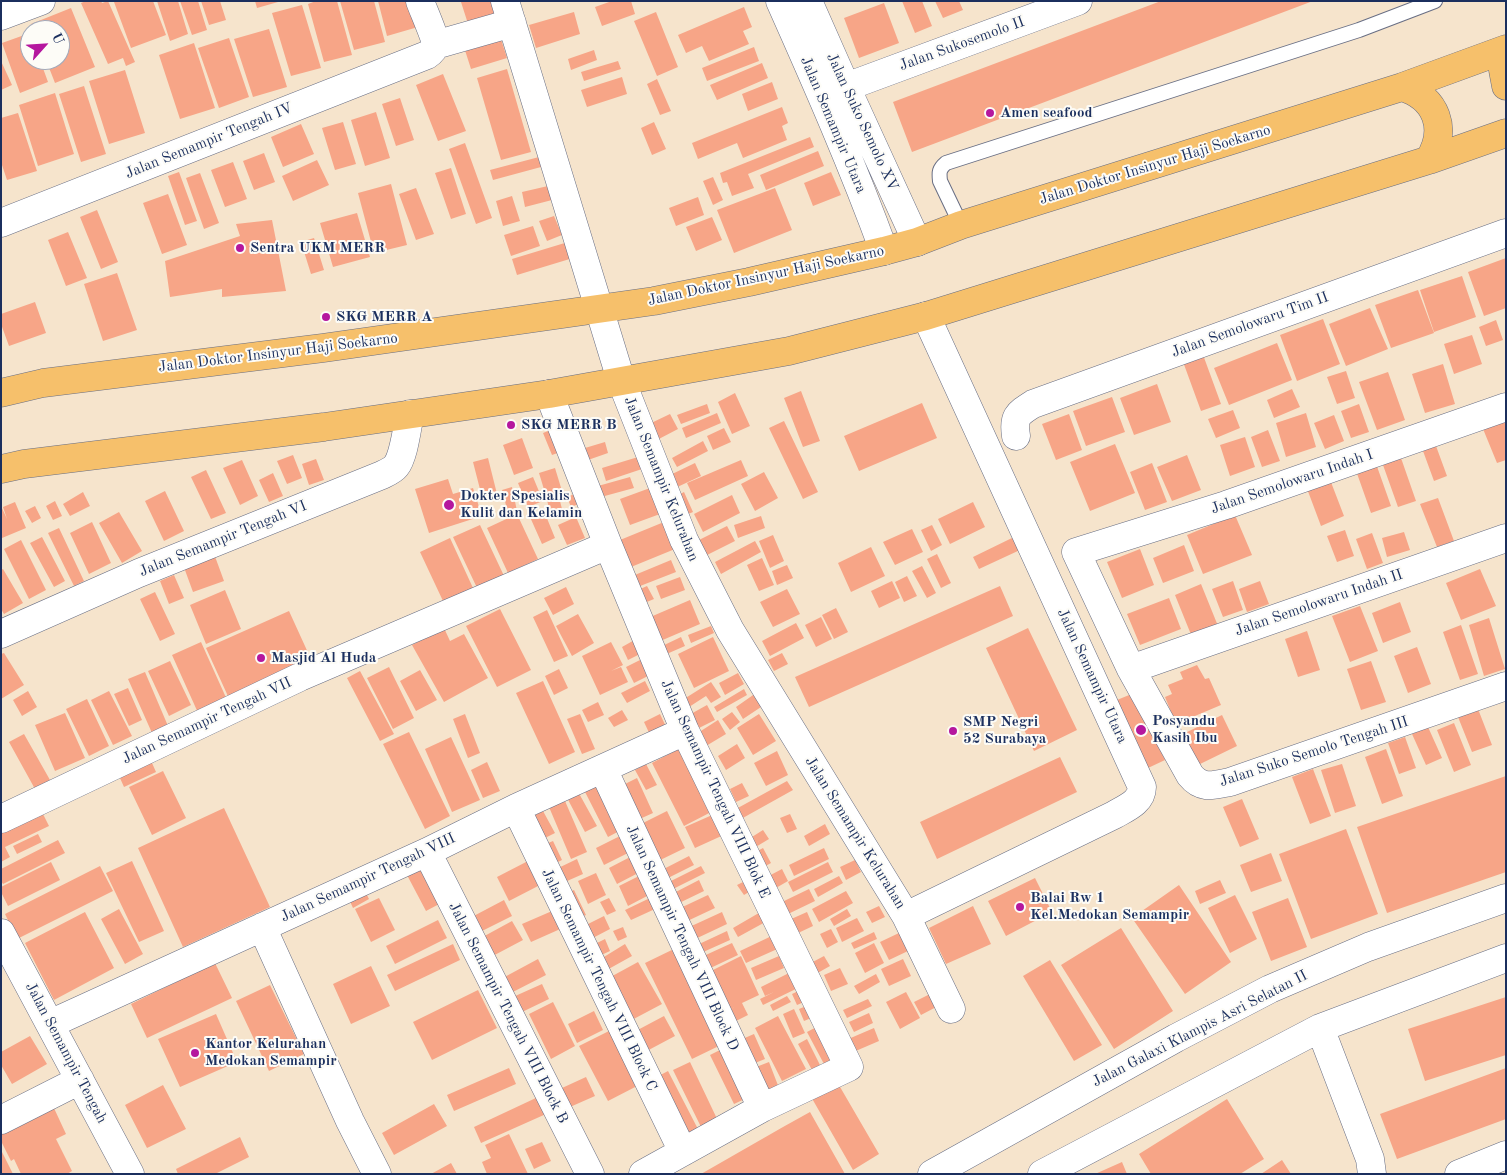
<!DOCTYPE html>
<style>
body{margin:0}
#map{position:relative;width:1507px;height:1175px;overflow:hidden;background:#f6e4cc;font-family:"Old Standard TT",serif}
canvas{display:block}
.frame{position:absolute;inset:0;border:2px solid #1b2f5e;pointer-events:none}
.north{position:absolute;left:20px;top:20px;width:50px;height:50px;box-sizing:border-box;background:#fdfcf7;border:1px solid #a3aaba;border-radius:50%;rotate:64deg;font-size:14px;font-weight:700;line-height:20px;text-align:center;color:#1b2f5e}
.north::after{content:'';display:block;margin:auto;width:18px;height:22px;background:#b5179e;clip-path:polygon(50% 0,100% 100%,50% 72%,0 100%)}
</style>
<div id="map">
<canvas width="1507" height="1175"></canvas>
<div class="frame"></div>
<div class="north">U</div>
</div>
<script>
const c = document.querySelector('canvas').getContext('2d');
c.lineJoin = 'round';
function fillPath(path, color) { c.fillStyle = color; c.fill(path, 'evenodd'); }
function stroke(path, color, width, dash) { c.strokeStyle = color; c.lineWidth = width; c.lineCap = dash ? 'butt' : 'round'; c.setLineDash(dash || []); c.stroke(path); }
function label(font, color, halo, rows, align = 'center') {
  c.font = font + ' "Old Standard TT",serif'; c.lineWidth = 4; c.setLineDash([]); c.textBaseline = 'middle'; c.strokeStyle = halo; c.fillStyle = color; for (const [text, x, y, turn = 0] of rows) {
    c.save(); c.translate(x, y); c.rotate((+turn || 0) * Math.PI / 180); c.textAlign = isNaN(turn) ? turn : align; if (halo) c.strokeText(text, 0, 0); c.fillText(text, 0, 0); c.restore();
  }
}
fillPath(new Path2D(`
 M86,1H101L102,3L108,1L135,62L126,66L123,58L108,64L81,3Z
 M117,1H153L166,35L131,48L114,2Z
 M157,1H178L188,34L170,41Z
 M180,1H198L207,30L192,35Z
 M201,1H220L226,20L209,25Z
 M255,1H278V2L257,8Z
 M316,1H337L352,55L324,62L308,4Z
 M340,1H374L385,42L354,50Z
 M378,1H410L418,27L387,36Z
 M463,1H494L500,20L470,30L461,2Z
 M612,1H631L635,14L602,26L595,7Z
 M902,1H922L932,26L915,33Z
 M935,1H959L963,10L943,18Z
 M1161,1H1313L912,152L893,102Z
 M884,3L899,43L859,58L844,18Z
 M302,5L321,68L291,76L272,13Z
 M744,7L752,27L743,31L749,44L709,61L702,46L686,53L678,35Z
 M71,8L95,67L55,83L46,60H60V30H34L31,24Z
 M574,12L580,34L536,48L529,25Z
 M656,12L678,67L657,76L634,21Z
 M269,29L287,87L253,97L234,39Z
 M30,33V60H40L48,82L20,93L2,43Z
 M499,33L507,58L471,69L463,44Z
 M229,38L249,97L219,108L198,48Z
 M194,43L215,108L180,119L159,55Z
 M754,47L759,61L707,81L702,68Z
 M594,50L597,60L571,70L568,59Z
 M1,61L12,85L1,90Z
 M618,61L621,69L584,81L581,72Z
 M762,63L768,78L717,100L710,85Z
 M507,69L531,152L501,160L477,78Z
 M125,70L145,133L109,144L89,81Z
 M443,74L466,131L438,141L416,85Z
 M622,77L627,94L587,107L581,90Z
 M657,79L671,111L660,115L647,84Z
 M772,82L778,99L748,111L742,94Z
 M84,86L106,154L81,162L59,94Z
 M55,93L74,154L38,166L19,105Z
 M400,98L414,140L396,146L382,104Z
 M782,107L788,123L782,126L787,140L743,158L737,143L698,159L692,143Z
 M376,112L390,158L365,166L351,120Z
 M18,113L37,171L7,180L1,162V118Z
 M343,122L356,164L335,170L322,128Z
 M654,122L666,149L652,155L641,128Z
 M301,124L314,154L283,167L271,137Z
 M810,137L814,147L748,174L754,188L732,196L727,182L723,183L720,173Z
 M465,143L492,218L476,224L449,149Z
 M818,151L824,166L766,190L760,175Z
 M264,153L275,182L254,190L243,161Z
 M539,157L541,167L493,180L490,170Z
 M317,160L329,185L293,201L282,176Z
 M233,162L247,199L225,207L211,170Z
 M451,168L466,214L451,219L435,173Z
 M179,172L197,221L185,225L168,176Z
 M831,172L841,195L813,206L804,183Z
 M200,173L219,223L204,229L186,178Z
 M713,177L723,200L713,205L703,181Z
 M391,184L407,245L374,253L358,193Z
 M548,186L552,200L525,207L522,192Z
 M416,188L434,234L416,240L399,194Z
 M775,188L792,230L734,253L717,210Z
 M168,194L187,245L162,254L143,203Z
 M512,196L520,221L503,226L496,201Z
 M698,197L704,215L676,226L669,208Z
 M97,210L118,262L101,269L80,217Z
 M357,213L370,257L333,267L320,223Z
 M554,216L562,235L547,241L539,221Z
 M712,217L722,240L696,251L686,227Z
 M272,220L286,291L222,297V289L170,297L165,261L240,236L236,224Z
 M533,226L540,246L511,256L504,235Z
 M68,232L87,278L66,286L48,240Z
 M314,238L324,270L311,274L301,242Z
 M568,242L573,258L517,275L512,259Z
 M1506,258V308L1484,316L1468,272Z
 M117,273L137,330L103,341L84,284Z
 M1462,276L1476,317L1434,332L1420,290Z
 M1418,290L1434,333L1391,348L1375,305Z
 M35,302L46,333L9,346L1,324V314Z
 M1370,308L1388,349L1346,366L1329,324Z
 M1323,319L1340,364L1297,381L1280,335Z
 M1496,320L1503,340L1486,346L1479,327Z
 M1472,335L1482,364L1454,374L1444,344Z
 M1277,343L1292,380L1229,405L1214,368Z
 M1202,352L1221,404L1201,411L1182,359Z
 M1443,364L1455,404L1425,413L1412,374Z
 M1346,371L1355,398L1337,404L1327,377Z
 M1388,372L1405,420L1377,430L1359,382Z
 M1157,384L1171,422L1134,435L1120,398Z
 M1292,389L1300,407L1274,418L1267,400Z
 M801,391L820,441L803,447L784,398Z
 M735,393L750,426L732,434L718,402Z
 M1112,397L1125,432L1086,446L1073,411Z
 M922,403L937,438L859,471L844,436Z
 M707,404L710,413L681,424L677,415Z
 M1359,404L1369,432L1351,438L1341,411Z
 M1233,410L1240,428L1216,438L1208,419Z
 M717,413L721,423L686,438L682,428Z
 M1306,413L1316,447L1286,457L1276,423Z
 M670,414L678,429L655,441L647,425Z
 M1069,414L1082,450L1056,460L1042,424Z
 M1334,415L1344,441L1325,449L1314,423Z
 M1506,417V460L1497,463L1481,424Z
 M784,421L818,492L803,499L769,428Z
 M558,427L566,450L552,455L543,433Z
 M724,428L731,442L713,450L707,436Z
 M1268,430L1280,461L1262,467L1251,437Z
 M1245,437L1255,467L1230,476L1220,445Z
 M522,438L533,468L514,475L503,445Z
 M703,441L708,451L677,467L672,458Z
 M605,442L608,453L588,460L585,448Z
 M1115,444L1135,493L1090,511L1070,462Z
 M1436,446L1447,476L1434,481L1423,451Z
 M293,455L302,478L287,484L277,461Z
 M1187,455L1201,490L1172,501L1157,467Z
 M638,457L642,469L606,481L602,468Z
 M488,458L497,494L482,497L473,462Z
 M1374,458L1391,506L1371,513L1354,465Z
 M1401,458L1416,501L1398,507L1383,465Z
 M316,459L324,480L309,485L302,464Z
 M242,460L258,496L240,505L223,468Z
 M741,460L748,476L695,500L687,483Z
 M695,463L701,476L673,489L668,476Z
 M1152,463L1167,502L1145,510L1130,472Z
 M555,468L562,491L546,496L539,473Z
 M206,470L226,513L211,519L191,477Z
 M764,472L778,498L755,511L741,484Z
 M273,473L283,496L269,502L259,480Z
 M533,477L543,501L528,507L518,483Z
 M630,477L634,488L601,497L598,486Z
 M1329,477L1344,516L1321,526L1306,486Z
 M448,479L453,494L473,488L482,516L429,533L415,489Z
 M512,487L517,511L508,513L502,490Z
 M650,488L660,514L630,525L620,499Z
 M165,491L184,531L164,541L145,501Z
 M582,491L586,501L571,507L567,497Z
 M83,492L90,506L70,516L63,504Z
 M684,492L693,512L681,517L672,498Z
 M732,495L740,513L703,532L694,514Z
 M559,497L562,509L550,512L547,500Z
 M1438,498L1454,541L1437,547L1420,504Z
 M55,501L62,516L53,520L46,506Z
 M15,502L26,528L2,538L1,506L7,519L3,507Z
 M973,502L985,527L950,544L938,519Z
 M35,506L41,518L32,523L25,511Z
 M544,511L555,538L542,544L530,517Z
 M119,512L142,551L122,563L99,523Z
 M517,514L538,559L508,573L487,528Z
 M1235,515L1252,555L1203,574L1187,535Z
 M761,516L765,528L738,538L734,525Z
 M576,517L585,538L567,545L558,525Z
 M92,522L111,563L89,574L70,533Z
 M664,522L675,549L631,567L620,540Z
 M480,525L505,578L478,590L453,537Z
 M932,525L942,545L931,551L921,530Z
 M727,526L735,541L697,560L689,545Z
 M59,528L84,581L74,586L48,533Z
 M912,529L923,552L895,565L883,542Z
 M1345,530L1354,556L1337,562L1327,536Z
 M1404,532L1410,550L1387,557L1382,538Z
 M1372,533L1383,563L1367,569L1356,539Z
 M773,535L784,561L770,568L759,541Z
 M42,537L65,581L54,587L30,543Z
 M1014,537L1020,550L979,569L973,557Z
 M450,538L473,588L443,601L420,552Z
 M21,540L46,590L29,599L4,549Z
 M755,541L761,552L721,574L715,562Z
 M1184,545L1194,571L1163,583L1153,558Z
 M871,547L885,576L851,592L838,563Z
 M1140,549L1154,585L1122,598L1107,562Z
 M213,551L224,581L193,592L182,562Z
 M937,554L951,583L941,588L927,559Z
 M762,558L774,585L759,591L747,565Z
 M671,560L676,572L635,588L630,577Z
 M787,565L793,578L777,585L772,571Z
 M922,566L936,593L927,598L912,571Z
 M3,569L23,603L4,614L1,609V570Z
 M1480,569L1496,606L1461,620L1446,583Z
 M174,575L184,598L169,604L160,581Z
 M907,576L917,596L904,602L895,582Z
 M680,577L685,590L661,599L656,586Z
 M892,581L900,598L879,608L871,591Z
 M1233,581L1243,610L1223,617L1212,589Z
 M1260,581L1269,604L1247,612L1239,589Z
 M1201,584L1218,626L1192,637L1175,595Z
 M647,586L654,599L642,604L636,591Z
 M1000,586L1013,616L809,707L795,677Z
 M566,587L574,604L553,615L544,598Z
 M787,589L800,614L773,627L760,602Z
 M225,590L241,629L206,644L190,605Z
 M155,592L175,634L160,641L140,599Z
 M1169,598L1181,629L1140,645L1127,614Z
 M690,600L700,624L658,642L648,618Z
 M1400,602L1411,632L1383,643L1372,613Z
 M1360,606L1378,651L1350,662L1332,616Z
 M836,608L848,632L834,639L822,615Z
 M500,609L531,670L497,687L466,626Z
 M547,610L568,656L554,662L533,617Z
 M289,611L315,668L232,705L206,648Z
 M578,614L594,643L572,656L556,626Z
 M821,617L832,639L816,647L805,625Z
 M1489,618L1505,669L1484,676L1469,625Z
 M796,623L804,638L770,656L762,641Z
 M1461,625L1478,674L1460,680L1443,632Z
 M711,626L714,633L691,643L688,635Z
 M444,628L450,641L464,634L488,678L444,702L412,645Z
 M1028,628L1077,730L1034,751L986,648Z
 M1307,631L1320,670L1298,677L1285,639Z
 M681,637L685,646L662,656L658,648Z
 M713,637L729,671L694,688L678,654Z
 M638,638L644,652L628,660L622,647Z
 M201,642L228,702L199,715L172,655Z
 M611,642L623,665L611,671L621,667L628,682L600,695L582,656Z
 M1417,647L1431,684L1408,693L1394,656Z
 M4,653L24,685L1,699V654Z
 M782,653L788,664L774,671L768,660Z
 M644,658L652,674L634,683L626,667Z
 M170,661L191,705L169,716L148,671Z
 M1371,661L1386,702L1361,710L1347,669Z
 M1197,665L1205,679L1209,678L1221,705L1176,724L1165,697L1172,694L1168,685L1183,679L1180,672Z
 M389,667L414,718L393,729L367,678Z
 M559,669L568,688L554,695L545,676Z
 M420,670L437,700L416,711L400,681Z
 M360,671L394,734L380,741L347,678Z
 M145,672L168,726L152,733L128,679Z
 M738,673L744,684L725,695L719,683Z
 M543,681L575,752L549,764L516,693Z
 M645,681L650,691L627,703L621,693Z
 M711,682L721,697L711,703L706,696L689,707L684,699Z
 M128,688L142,720L129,726L114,694Z
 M744,689L747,695L717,712L714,707Z
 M28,691L37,707L22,716L13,700Z
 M109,691L132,736L113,745L91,700Z
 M756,693L764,705L743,719L736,707Z
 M1134,693L1165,760L1148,768L1117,700Z
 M87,699L109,746L89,756L66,709Z
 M598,702L604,715L588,722L582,710Z
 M707,705L715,720L697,729L689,715Z
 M1478,709L1492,745L1472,752L1458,717Z
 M622,710L628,720L614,727L608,718Z
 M732,712L740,722L730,730L722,719Z
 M65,713L85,758L55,771L35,725Z
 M465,714L480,753L468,758L453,719Z
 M580,714L595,749L582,754L567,719Z
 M660,714L668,731L652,739L644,722Z
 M759,714L776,741L753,755L737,728Z
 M1222,715L1237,746L1198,765L1183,734Z
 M718,720L726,734L701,749L693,736Z
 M1454,723L1471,765L1454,772L1437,730Z
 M1428,727L1442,758L1426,765L1412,734Z
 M409,732L450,816L425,829L383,744Z
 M24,734L50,780L35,789L9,742Z
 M451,737L480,800L452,812L425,749Z
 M1405,737L1416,768L1399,774L1388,743Z
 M737,744L745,758L726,770L718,756Z
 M686,745L717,809L684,826L652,763Z
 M1386,749L1403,796L1382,804L1365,757Z
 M777,751L788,775L766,786L754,763Z
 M148,754L156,772L124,787L116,769Z
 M1060,757L1077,792L937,859L920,822Z
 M487,762L500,791L483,798L471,770Z
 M646,764L657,785L646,790L635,770Z
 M1342,764L1356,806L1335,813L1321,770Z
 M1313,769L1331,816L1310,824L1292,777Z
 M163,771L186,818L152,835L129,787Z
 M1506,776V872L1387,913L1357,827Z
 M637,778L653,813L633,822L617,788Z
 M600,780L625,828L608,837L583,788Z
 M787,781L793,790L741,819L736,809Z
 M742,783L749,796L736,802L730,789Z
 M576,788L597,826L585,832L565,794Z
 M1242,799L1259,839L1240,847L1223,807Z
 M565,801L587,852L571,859L549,807Z
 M40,808L49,826L5,847L10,857L1,862V826Z
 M224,808L270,907L183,947L138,848Z
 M543,811L555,833L541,840L529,818Z
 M667,811L685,848L650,865L633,828Z
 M719,812L728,833L695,848L685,827Z
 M790,814L797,829L787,833L780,818Z
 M825,824L830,834L809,846L804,836Z
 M1346,829L1378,914L1311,939L1279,854Z
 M763,830L769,839L749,851L744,842Z
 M38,834L42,842L17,854L13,846Z
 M624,834L632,851L604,865L596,848Z
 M58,840L65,853L3,884L1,881V869Z
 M553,841L562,860L550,866L541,846Z
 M763,848L771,863L758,870L750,855Z
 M824,848L829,859L794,876L789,865Z
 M1271,853L1282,881L1251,892L1240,865Z
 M634,855L642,871L617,884L609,868Z
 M689,856L694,865L658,883L654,874Z
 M577,859L583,874L558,885L552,871Z
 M855,860L861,872L846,880L840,867Z
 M132,861L164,931L139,942L106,873Z
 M528,861L540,885L509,901L497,877Z
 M51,862L60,880L8,906L1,892V887Z
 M828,862L833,872L793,892L788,882Z
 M100,866L113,891L17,939L5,914Z
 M424,866L443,902L426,911L407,875Z
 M701,866L705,873L667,892L663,885Z
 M782,869L788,881L769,892L763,879Z
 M596,873L606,895L588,904L578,881Z
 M639,876L649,895L628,906L619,886Z
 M839,876L843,883L818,897L814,889Z
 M1035,878L1052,912L1006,936L988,901Z
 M699,880L704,891L675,905L670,895Z
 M1220,880L1226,893L1200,904L1195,891Z
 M743,882L749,892L744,895L737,885Z
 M1179,885L1231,962L1185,994L1132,918Z
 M364,889L369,899L353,908L348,897Z
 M809,889L815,901L788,914L782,902Z
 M574,890L586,915L577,919L565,894Z
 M846,891L853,903L819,922L812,909Z
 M708,895L715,908L681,924L674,911Z
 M1235,895L1257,939L1230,953L1208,908Z
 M379,898L395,930L371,942L355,909Z
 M609,898L616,911L607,915L600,902Z
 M650,898L655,909L631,920L625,910Z
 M1288,898L1307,947L1271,961L1252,912Z
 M504,900L512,916L476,934L468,919Z
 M879,906L885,917L872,923L866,912Z
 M973,906L991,944L946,964L929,928Z
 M559,908L567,926L531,942L522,924Z
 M119,909L143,954L125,964L101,919Z
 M847,909L851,916L834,926L830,919Z
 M764,910L769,920L738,937L733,928Z
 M85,912L114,968L54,1000L25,943Z
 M722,912L727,924L691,941L685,929Z
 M807,912L813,926L796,934L789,920Z
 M604,916L610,929L587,941L580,928Z
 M857,918L864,931L842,942L836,928Z
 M438,920L447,938L395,964L386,946Z
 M512,921L523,940L489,958L479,939Z
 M623,927L627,937L618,941L613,931Z
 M1121,928L1173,1011L1114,1049L1061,965Z
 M831,929L838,942L827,948L820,934Z
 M727,931L730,940L701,953L697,945Z
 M874,932L877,939L854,949L851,943Z
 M778,933L784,946L746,963L740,951Z
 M899,933L908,951L889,960L880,942Z
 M605,939L610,951L597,957L591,946Z
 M732,943L738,955L702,972L697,959Z
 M874,943L884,963L865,973L855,953Z
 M453,944L460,960L395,991L387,975Z
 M625,944L632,956L605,971L599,960Z
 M678,947L725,1043L692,1059L645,963Z
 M741,956L759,995L742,1003L748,1015L728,1025L723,1013L735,1007L724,1012L705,974Z
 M779,956L784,968L756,980L751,968Z
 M824,956L830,966L814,975L809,964Z
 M538,959L546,975L507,995L499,980Z
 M903,959L911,976L889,986L881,969Z
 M1050,960L1102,1045L1074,1061L1023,976Z
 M638,962L662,1004L628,1022L605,980Z
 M215,963L232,998L147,1038L131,1004Z
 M371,966L390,1006L351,1024L333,984Z
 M840,968L848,984L831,991L824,975Z
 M789,973L804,985L763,1005L760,999L774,992L765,996L761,987Z
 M876,974L880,982L859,994L854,986Z
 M542,984L549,999L520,1013L513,997Z
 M270,985L304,1054L269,1071L236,1001Z
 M805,988L811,999L797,1005L792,994Z
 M478,990L497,1028L432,1060L413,1022Z
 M906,992L920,1018L900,1029L886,1002Z
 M934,992L940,1005L921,1015L914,1002Z
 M787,996L791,1002L773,1011L770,1005Z
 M1506,997V1055L1425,1081L1408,1029Z
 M868,999L872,1006L847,1018L843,1010Z
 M553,1002L575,1046L551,1059L529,1014Z
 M811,1004L816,1016L804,1021L799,1009Z
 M794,1009L805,1033L793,1038L783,1014Z
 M594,1011L603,1030L577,1043L568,1024Z
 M869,1013L873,1023L854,1032L849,1022Z
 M216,1014L237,1062L180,1087L158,1039Z
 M664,1016L675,1036L643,1053L632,1033Z
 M778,1016L806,1069L782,1081L755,1028Z
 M822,1024L839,1057L824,1064L807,1032Z
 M874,1028L879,1041L851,1053L846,1040Z
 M611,1030L639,1085L608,1101L579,1046Z
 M754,1034L765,1059L750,1065L740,1040Z
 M30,1036L47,1064L12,1084L1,1065V1052Z
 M807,1039L820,1065L812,1070L798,1044Z
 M726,1047L749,1097L734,1104L710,1055Z
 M690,1062L719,1123L703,1131L673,1070Z
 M769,1062L779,1088L761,1095L751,1069Z
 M509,1068L516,1084L454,1111L447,1095Z
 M1506,1068V1119L1397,1159L1380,1114Z
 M668,1071L700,1133L685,1141L653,1079Z
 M586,1077L595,1096L570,1107L562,1088Z
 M836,1080L879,1154L853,1170L810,1095Z
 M163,1085L186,1129L147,1148L125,1105Z
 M538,1097L546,1114L481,1143L474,1127Z
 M1227,1099L1264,1159L1240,1174H1151L1139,1154Z
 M434,1104L447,1126L394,1155L382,1133Z
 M53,1106L66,1134L56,1139L72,1171L67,1174H21L14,1159L11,1161L1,1141V1131Z
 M810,1112L845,1174H701L783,1127Z
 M509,1134L528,1174H487L482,1162L491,1158L485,1145Z
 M240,1137L249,1157L215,1174H178L176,1169Z
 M542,1142L551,1161L534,1169L525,1149Z
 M1,1150L13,1174H1Z
 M1282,1160L1291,1174H1261Z
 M1122,1162L1127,1174H1095Z
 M451,1163L457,1174H431Z`), '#f7a587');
const lane = new Path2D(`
 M961,225L940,181C939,172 939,169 946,163L1359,30L1435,1`);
const street = new Path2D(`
 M505,1L621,380L684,540L730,630L906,916L951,1009
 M780,1C817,84 853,166 884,251
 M808,1L846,87L917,242
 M1,16L41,1
 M435,45L512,23
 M846,87L1078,1
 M1,223L427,55C430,53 434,50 435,45C436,38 423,10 420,1
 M549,394L608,545L685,731L849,1067L762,1108L643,1174
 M1506,407L1226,505L1076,552L1131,669L1190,775C1202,790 1214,785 1230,782L1506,686
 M1016,436C1013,417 1017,414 1033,404L1506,233
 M1,634L139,573L382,475C386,473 393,470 396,466C404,456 407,427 410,414
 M1131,669L1506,538
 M603,769L762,1108
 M516,808L683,1152
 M1,819L300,677L608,545
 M427,852L590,1174
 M906,916L1114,815C1126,808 1142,802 1142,787L926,316
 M262,927L350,1121L377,1174
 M1,933L130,1174
 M50,1024L427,852L516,808L685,731
 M1320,1028L1370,1159L1372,1174
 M1,1120L80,1080
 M932,1174L1176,1038L1270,989L1368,947L1506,898
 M1042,1174L1320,1028L1506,958
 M1459,1174L1506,1155`);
const primary = new Path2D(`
 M1506,53L1503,70L1506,86
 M1402,87C1437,98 1448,129 1429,160
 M1,393L43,383L323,348L654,301L749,282L884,251L917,242L961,225L1402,87L1506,49
 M1,469L24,464L324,427L549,394L789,351L926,316L1429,160L1506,133`);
stroke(lane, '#686e84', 16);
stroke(street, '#686e84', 29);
stroke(primary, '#686e84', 29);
stroke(lane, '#fff', 14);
stroke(street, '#fff', 28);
stroke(primary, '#f6c06b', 28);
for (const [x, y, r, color] of [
 [990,113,5,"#b5179e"],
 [240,248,5,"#b5179e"],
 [326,317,5,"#b5179e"],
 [511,425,5,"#b5179e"],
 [449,505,6,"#b5179e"],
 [261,658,5,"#b5179e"],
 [1141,730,6,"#b5179e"],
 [953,731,5,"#b5179e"],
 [1020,907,5,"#b5179e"],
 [195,1053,5,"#b5179e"]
]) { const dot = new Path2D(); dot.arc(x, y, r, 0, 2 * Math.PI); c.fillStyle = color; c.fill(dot); stroke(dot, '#fdfcf7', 2); }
label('15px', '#1b2f5e', '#fdfcf7', [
 ["Jalan Sukosemolo II",962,44,-20],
 ["Jalan Suko Semolo XV",862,122,65],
 ["Jalan Semampir Utara",833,125,67],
 ["Jalan Semampir Tengah IV",209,141,-22],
 ["Jalan Doktor Insinyur Haji Soekarno",1155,165,-17],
 ["Jalan Doktor Insinyur Haji Soekarno",766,276,-12],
 ["Jalan Semolowaru Tim II",1250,325,-20],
 ["Jalan Doktor Insinyur Haji Soekarno",278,353,-7],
 ["Jalan Semampir Kelurahan",661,479,68],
 ["Jalan Semolowaru Indah I",1292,482,-19],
 ["Jalan Semampir Tengah VI",223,539,-22],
 ["Jalan Semolowaru Indah II",1319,603,-19],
 ["Jalan Semampir Utara",1092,676,65],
 ["Jalan Semampir Tengah VII",207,721,-25],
 ["Jalan Suko Semolo Tengah III",1314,752,-18],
 ["Jalan Semampir Tengah VIII Blok E",715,789,65],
 ["Jalan Semampir Kelurahan",855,833,58],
 ["Jalan Semampir Tengah VIII",368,878,-25],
 ["Jalan Semampir Tengah VIII Block D",682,938,65],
 ["Jalan Semampir Tengah VIII Block C",599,980,64],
 ["Jalan Semampir Tengah VIII Block B",508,1013,63],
 ["Jalan Galaxi Klampis Asri Selatan II",1200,1029,-27],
 ["Jalan Semampir Tengah",66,1053,62]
]);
label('bold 15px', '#1b2f5e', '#fdfcf7', [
 ["Amen seafood",1000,113],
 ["Sentra UKM MERR",250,248],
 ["SKG MERR A",336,317],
 ["SKG MERR B",521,425],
 ["Dokter Spesialis",460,496],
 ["Kulit dan Kelamin",460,513],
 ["Masjid Al Huda",271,658],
 ["Posyandu",1152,721],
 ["Kasih Ibu",1152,738],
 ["SMP Negri",963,722],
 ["52 Surabaya",963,739],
 ["Balai Rw 1",1030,898],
 ["Kel.Medokan Semampir",1030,915],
 ["Kantor Kelurahan",205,1044],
 ["Medokan Semampir",205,1061]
], 'left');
</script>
